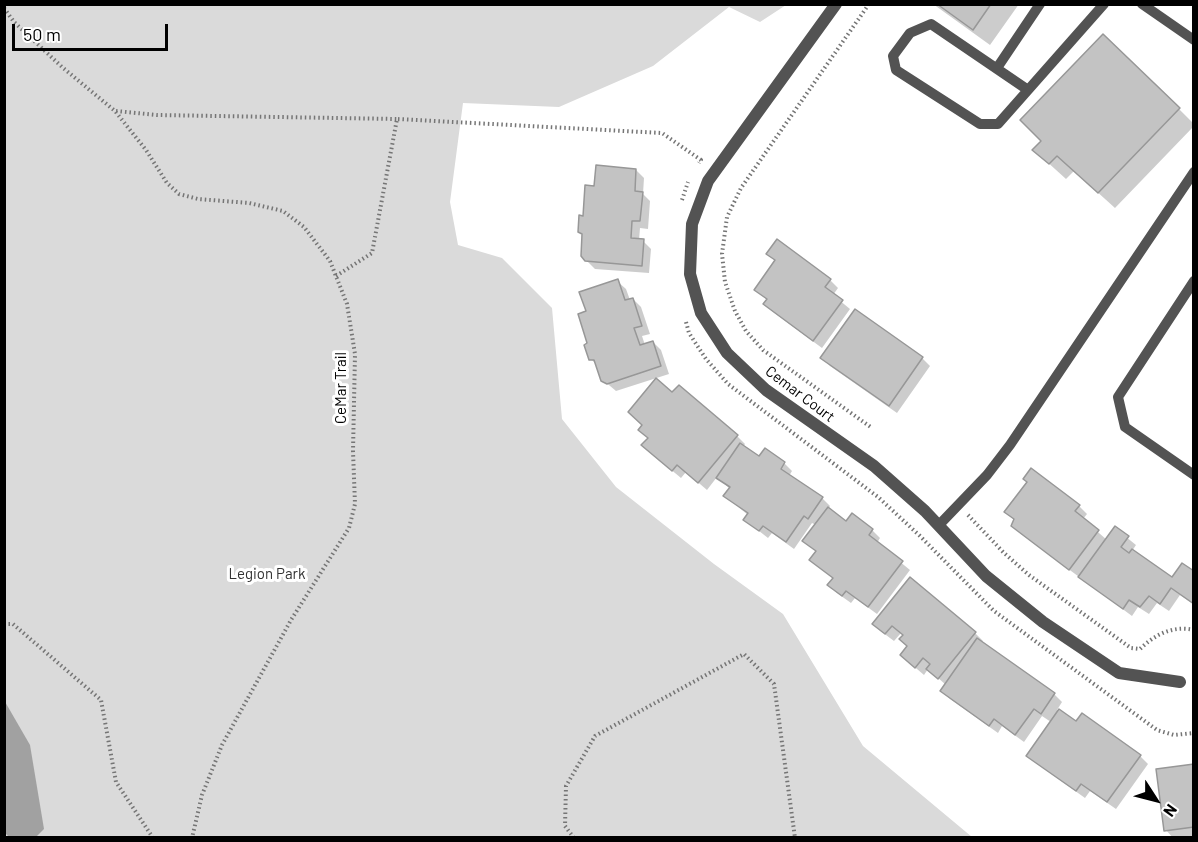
<!DOCTYPE html>
<style>
body{margin:0}
#map{position:relative;width:1198px;height:842px;overflow:hidden;background:#fff;font-family:Barlow,sans-serif}
canvas{display:block}
.frame{position:absolute;inset:0;border:6px solid #000;pointer-events:none}
.north{position:absolute;left:1126px;top:770px;width:60px;height:60px;-webkit-text-stroke:4px #fff;paint-order:stroke;rotate:126deg;font-size:16px;font-weight:700;line-height:24px;text-align:center;color:#000}
.north::after{content:'';display:block;margin:auto;width:21px;height:27px;background:#000;clip-path:polygon(50% 0,100% 100%,50% 72%,0 100%)}
.scale{position:absolute;left:12px;top:24px;width:156px;height:27px;box-sizing:border-box;border:3px solid #000;border-top:0;padding-left:8px;font-size:18px;line-height:21px;white-space:nowrap;color:#000;-webkit-text-stroke:4px #fff;paint-order:stroke}
</style>
<div id="map">
<canvas width="1198" height="842"></canvas>
<div class="frame"></div>
<div class="north">N</div>
<div class="scale">50 m</div>
</div>
<script>
const c = document.querySelector('canvas').getContext('2d');
c.lineJoin = 'round';
function fillPath(path, color) { c.fillStyle = color; c.fill(path, 'evenodd'); }
function stroke(path, color, width, dash) { c.strokeStyle = color; c.lineWidth = width; c.lineCap = dash ? 'butt' : 'round'; c.setLineDash(dash || []); c.stroke(path); }
function label(font, color, halo, rows, align = 'center') {
  c.font = font + ' Barlow,sans-serif'; c.lineWidth = 6; c.setLineDash([]); c.textBaseline = 'middle'; c.strokeStyle = halo; c.fillStyle = color; for (const [text, x, y, turn = 0] of rows) {
    c.save(); c.translate(x, y); c.rotate((+turn || 0) * Math.PI / 180); c.textAlign = isNaN(turn) ? turn : align; if (halo) c.strokeText(text, 0, 0); c.fillText(text, 0, 0); c.restore();
  }
}
fillPath(new Path2D(`
 M5,5H786L760,22L729,7L653,66L559,107L463,103L450,202L458,245L502,258L552,308L562,419L616,487L714,564L783,614L863,746L972,837L5,838Z`), '#dadada');
fillPath(new Path2D(`
 M4,700L30,745L44,829L36,837H9L5,833Z`), '#a1a1a1');
fillPath(new Path2D(`
 M933,4H1019L990,45Z
 M1179,109L1194,124V126L1115,208L1074,171L1066,179L1034,150L1043,141Z
 M636,170L644,178L643,194L650,201L648,229L640,228L639,240L643,241L651,249L649,273L595,269L586,260L584,217L595,187Z
 M768,254L830,280L838,288L833,295L850,309L822,348L773,312L765,304L768,301L756,290L776,262Z
 M617,281L626,289L630,300L633,299L641,307L650,334L642,336L645,345L653,342L661,350L669,374L616,391L603,380L598,366L591,359L587,312Z
 M822,357L922,358L930,366L897,413L830,366Z
 M673,394L737,436L745,444L743,447L760,458L765,450L784,463L792,471L789,476L822,498L830,506L828,509L846,523L872,530L880,538L877,543L910,570L877,614L855,598L851,603L837,593L829,585L834,579L811,560L817,552L804,541L816,525L812,523L794,549L772,533L768,538L745,520L748,515L725,496L730,489L717,477L707,490L686,472L681,478L651,453L649,439Z
 M1079,506L1087,514L1083,519L1107,540L1115,528L1136,545L1132,551L1172,579L1194,573V605L1180,595L1169,611L1157,603L1149,614L1138,607L1132,616L1021,534L1013,526L1015,521L1006,512Z
 M910,579L975,633L983,641L981,643L1054,694L1062,702L1057,710L1076,724L1140,756L1148,764L1116,809L1090,791L1085,798L1036,763L1028,755L1051,722L1042,716L1024,742L1002,726L998,733L950,699L942,691L946,685L928,669L924,675L910,663L909,646L904,635L901,633L894,641L882,632Z
 M1194,765V836L1173,838L1166,830Z`), '#0003');
const building = new Path2D(`
 M937,4H991L973,30Z
 M1103,34L1180,108L1098,193L1057,156L1049,164L1032,150L1041,141L1020,120Z
 M596,165L636,169L635,191L643,192L640,221H632L631,238L644,239L642,266L585,261L581,256L582,234L578,232L579,215L583,216L585,185L594,186Z
 M777,239L831,279L825,287L843,300L813,341L763,304L767,299L754,290L775,260L766,254Z
 M618,279L625,300L633,298L642,326L634,328L640,345L653,341L661,366L607,384L601,381L594,360H589L584,345L587,343L578,314L586,311L579,292Z
 M855,309L923,357L889,406L820,358Z
 M656,378L672,392L679,385L738,435L698,483L677,465L672,471L641,445L648,438L638,430L642,425L628,412Z
 M740,443L759,456L765,448L785,462L781,469L823,497L808,519L804,516L786,542L763,526L759,531L743,520L748,513L723,496L730,487L716,478Z
 M1031,468L1080,505L1075,511L1099,530L1069,570L1011,526L1014,519L1004,512L1027,482L1023,479Z
 M828,507L846,521L852,513L873,529L869,535L903,561L868,607L846,591L842,596L827,585L833,578L809,560L816,551L802,541Z
 M1115,526L1129,536L1121,547L1129,553L1132,549L1172,577L1182,563L1194,571V604L1171,588L1160,604L1149,596L1140,607L1129,600L1123,609L1078,577Z
 M910,577L976,632L938,679L926,669L930,664L923,658L915,668L900,655L907,646L899,639L903,635L892,626L885,634L872,624Z
 M977,638L1055,693L1041,714L1034,709L1015,735L994,719L989,726L940,691Z
 M1059,709L1076,721L1082,713L1141,755L1107,802L1081,784L1076,791L1026,756Z
 M1194,764V827L1164,831L1156,769Z`);
fillPath(building, '#c3c3c3');
stroke(building, '#979797', 1.5);
stroke(new Path2D(`
 M869,4L741,188L727,217L722,254L725,282L735,311L746,331L763,350L872,428
 M4,8L14,22L62,67L115,111L146,150L167,183L179,194L198,199L249,203L283,211L304,227L330,261L347,304L355,354L353,451L355,504L349,528L291,620L222,745L202,795L192,838
 M116,111L157,115L397,119
 M682,200L688,182
 M336,276L372,253L397,119L662,133L701,160L699,163
 M686,322L689,333L706,359L728,384L878,497L920,536L994,611L1157,730L1174,735L1194,733
 M968,515L1004,553L1029,575L1131,648L1140,649C1154,635 1173,625 1194,630
 M4,624H13L101,700L116,782L153,838
 M574,838L565,826L566,786L595,736L744,654L774,684L795,838`), '#757575', 4, [1.5, 3]);
stroke(new Path2D(`
 M1142,4L1194,40
 M997,68L1040,4
 M1028,90L931,24L910,33L893,56L896,70L980,124H998L1104,4
 M1194,281L1118,397L1125,427L1194,475
 M939,525L987,475L1010,445L1194,172`), '#535353', 10);
stroke(new Path2D(`
 M836,4L708,181L692,224L690,274L701,313L727,353L766,390L874,466L925,511L986,576L1043,622L1119,673L1180,682`), '#535353', 12);
label('15px', '#000', '#fff', [
 ["CeMar Trail",341,388,-90],
 ["Cemar Court",800,394,37]
]);
label('15px', '#313131', '#fff', [
 ["Legion Park",267,574]
]);
</script>
